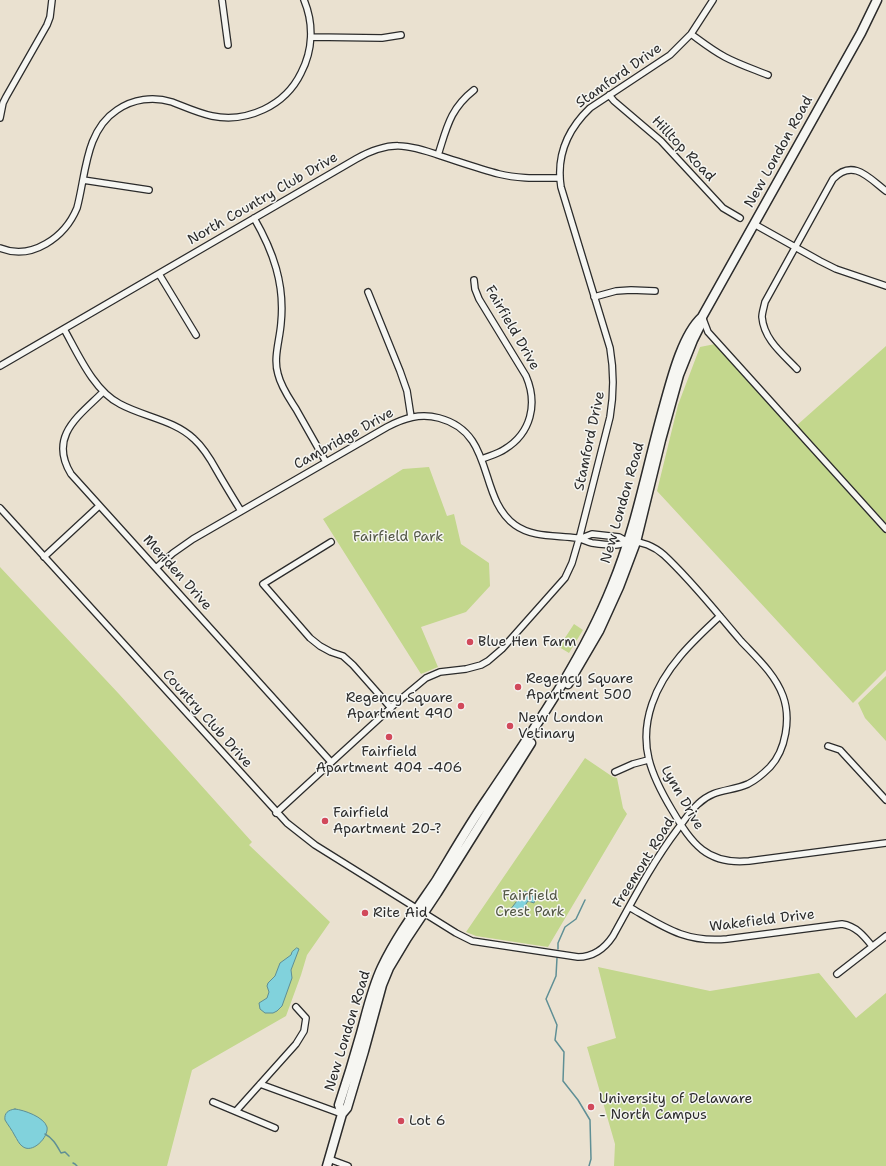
<!DOCTYPE html>
<style>
body{margin:0}
canvas{display:block;background:#eae1d0}
</style>
<canvas width="886" height="1166"></canvas>
<script>
const c = document.querySelector('canvas').getContext('2d');
c.lineJoin = 'round';
function fillPath(path, color) { c.fillStyle = color; c.fill(path, 'evenodd'); }
function stroke(path, color, width, dash) { c.strokeStyle = color; c.lineWidth = width; c.lineCap = dash ? 'butt' : 'round'; c.setLineDash(dash || []); c.stroke(path); }
function label(font, color, halo, rows, align = 'center') {
  c.font = font + ' "Shantell Sans",sans-serif'; c.lineWidth = 3; c.setLineDash([]); c.textBaseline = 'middle'; c.strokeStyle = halo; c.fillStyle = color; for (const [text, x, y, turn = 0] of rows) {
    c.save(); c.translate(x, y); c.rotate((+turn || 0) * Math.PI / 180); c.textAlign = isNaN(turn) ? turn : align; if (halo) c.strokeText(text, 0, 0); c.fillText(text, 0, 0); c.restore();
  }
}
fillPath(new Path2D(`
 M715,344L886,533V670L853,703L657,491L678,405L700,347Z
 M886,346V523L796,426Z
 M429,467L447,516L454,514L461,544L489,563L490,586L466,612L421,627L438,667L421,674L323,519L403,469Z
 M0,567L119,694L252,842L249,845L330,922L307,955L301,975L286,1016L192,1070L167,1166H0Z
 M574,624L583,630L569,653L559,647Z
 M886,676V741L865,718L858,703Z
 M585,758L613,777L617,778L623,808L627,814L548,947L476,936L466,932Z
 M598,967L710,991L819,973L856,1018L886,993V1166H614L615,1144L587,1047L616,1038Z`), '#c3d78d');
const water = new Path2D(`
 M525,891L536,898L534,903L528,901L520,913L512,908Z
 M297,948L299,949L291,970L292,978L282,1006L277,1011L273,1013H265L260,1009L259,1003L267,998L269,992L267,986L268,983L275,976L280,963L291,955L292,952Z
 M15,1109C24,1110 44,1117 47,1127C49,1137 32,1155 22,1146C19,1144 17,1139 15,1136C12,1130 8,1125 5,1120C4,1113 8,1110 15,1109Z`);
fillPath(water, '#81d2dc');
stroke(water, '#5f8f95', 1);
stroke(new Path2D(`
 M558,949V943L565,927L576,919L585,900
 M557,958L556,976L546,999L557,1025L555,1040L564,1052L563,1081L578,1100L590,1120L591,1159L589,1166
 M45,1134C53,1138 57,1146 61,1153L65,1152L69,1156
 M73,1163L75,1164L77,1166`), '#5f8f95', 1.5);
const street = new Path2D(`
 M222,0L228,45
 M691,34C702,42 712,50 725,57C738,64 753,69 768,75
 M311,37L382,38L401,35
 M609,95L614,101L661,141L723,208L740,218
 M0,118L3,103L6,97L47,25L50,17L52,0
 M438,155C447,127 450,109 474,90
 M83,180L149,190
 M254,218C273,251 285,284 281,323C280,339 273,358 278,374C281,387 289,398 296,409C306,427 316,444 326,462
 M754,224L820,261L836,269L886,286
 M0,248C32,261 65,237 77,208C86,175 85,131 117,110C133,99 153,96 172,102C185,107 198,113 212,116C247,123 285,106 301,73C313,50 314,24 304,0
 M159,274L196,335
 M474,280L475,289L479,299L526,376C538,404 531,433 505,449C498,454 489,456 482,459
 M368,292L400,371L407,391L411,417
 M594,297L616,291L631,290L655,291
 M703,319L708,332L886,529
 M64,329C78,354 94,391 120,404C144,417 174,420 194,439C204,448 211,460 217,471C225,485 233,498 241,511
 M0,366L356,159C390,140 406,144 441,156C460,162 480,169 499,174C519,179 540,178 560,178
 M797,369C783,354 764,340 762,317C762,313 764,307 765,302L833,179C853,158 869,178 886,191
 M103,392C79,416 48,436 71,474L331,762
 M0,508L287,823L315,845L456,933L472,941L578,957C594,957 605,948 613,936C633,900 652,863 677,830C684,821 690,811 698,804C715,788 730,792 748,784C756,780 764,773 770,767C786,750 791,718 783,696C775,674 756,657 741,641C716,612 692,581 664,555C655,547 641,540 628,542C624,543 620,545 616,545C608,545 599,544 592,543C587,542 582,539 577,538C557,535 533,538 515,525C477,497 496,433 439,418C420,413 404,418 387,427L193,539L173,553L156,568
 M579,539L592,534L619,537L628,542
 M331,542L263,584L310,638L320,646L331,652L343,656L353,665L391,708
 M44,557L99,506
 M720,616C693,641 664,668 652,704C638,745 651,775 672,810C692,844 707,865 749,861L886,843
 M828,746L840,750L886,800
 M615,772L633,764L648,760
 M276,813L396,703L426,678L440,672L466,669L481,665L488,661L502,649L565,578L572,563L579,539L610,417C614,393 614,371 610,348L561,187C556,155 567,130 590,108L670,55L691,34L713,0
 M629,907C664,927 685,943 727,939L842,924C856,926 864,936 872,946
 M837,974L886,936
 M260,1084L342,1114
 M213,1102L275,1128
 M236,1111L296,1044L304,1031L306,1018L296,1007
 M329,1159L348,1166`);
const secondary = new Path2D(`
 M568,684L599,631L619,587L636,542L661,440L679,375L693,340L701,324L702,318
 M342,1114L339,1105C347,1081 354,1058 361,1033C367,1011 372,988 382,967C397,936 417,909 436,881C453,853 469,825 487,799C533,730 581,663 612,586C635,531 646,471 662,413C670,385 681,336 702,317L861,33L877,0
 M327,1166L342,1114L347,1108L364,1051L382,985L389,968L407,938L437,893L531,743`);
stroke(street, '#2b2b2b', 8);
stroke(secondary, '#2b2b2b', 11);
stroke(street, '#f6f6f2', 5.5);
stroke(secondary, '#f6f6f2', 8);
for (const [x, y, r, color] of [
 [470,642,4,"#d1495b"],
 [518,687,4,"#d1495b"],
 [461,706,4,"#d1495b"],
 [510,726,4,"#d1495b"],
 [389,737,4,"#d1495b"],
 [325,821,4,"#d1495b"],
 [365,913,4,"#d1495b"],
 [591,1107,4,"#d1495b"],
 [401,1121,4,"#d1495b"]
]) { const dot = new Path2D(); dot.arc(x, y, r, 0, 2 * Math.PI); c.fillStyle = color; c.fill(dot); stroke(dot, '#f6f6f2', 1.5); }
label('14px', '#2b2b2b', '#f6f6f2', [
 ["Stamford Drive",619,76,-35],
 ["Hilltop Road",683,149,46],
 ["New London Road",779,152,-61],
 ["North Country Club Drive",263,199,-30],
 ["Fairfield Drive",512,328,60],
 ["Cambridge Drive",344,439,-29],
 ["Stamford Drive",590,441,-78],
 ["New London Road",623,503,-74],
 ["Meriden Drive",177,573,48],
 ["Country Club Drive",207,719,48],
 ["Lynn Drive",682,798,60],
 ["Freemont Road",644,863,-58],
 ["Wakefield Drive",762,921,-7],
 ["New London Road",348,1031,-73]
]);
label('14px', '#515644', '#f6f6f2', [
 ["Fairfield Park",398,537],
 ["Fairfield",530,896],
 ["Crest Park",530,912]
]);
label('14px', '#2b2b2b', '#f6f6f2', [
 ["Blue Hen Farm",478,642],
 ["Regency Square",526,679],
 ["Apartment 500",526,695],
 ["Regency Square",453,698,"right"],
 ["Apartment 490",453,714,"right"],
 ["New London",518,718],
 ["Vetinary",518,734],
 ["Fairfield",389,752,"center"],
 ["Apartment 404 -406",389,768,"center"],
 ["Fairfield",333,813],
 ["Apartment 20-?",333,829],
 ["Rite Aid",373,913],
 ["University of Delaware",599,1099],
 ["- North Campus",599,1115],
 ["Lot 6",409,1121]
], 'left');
</script>
